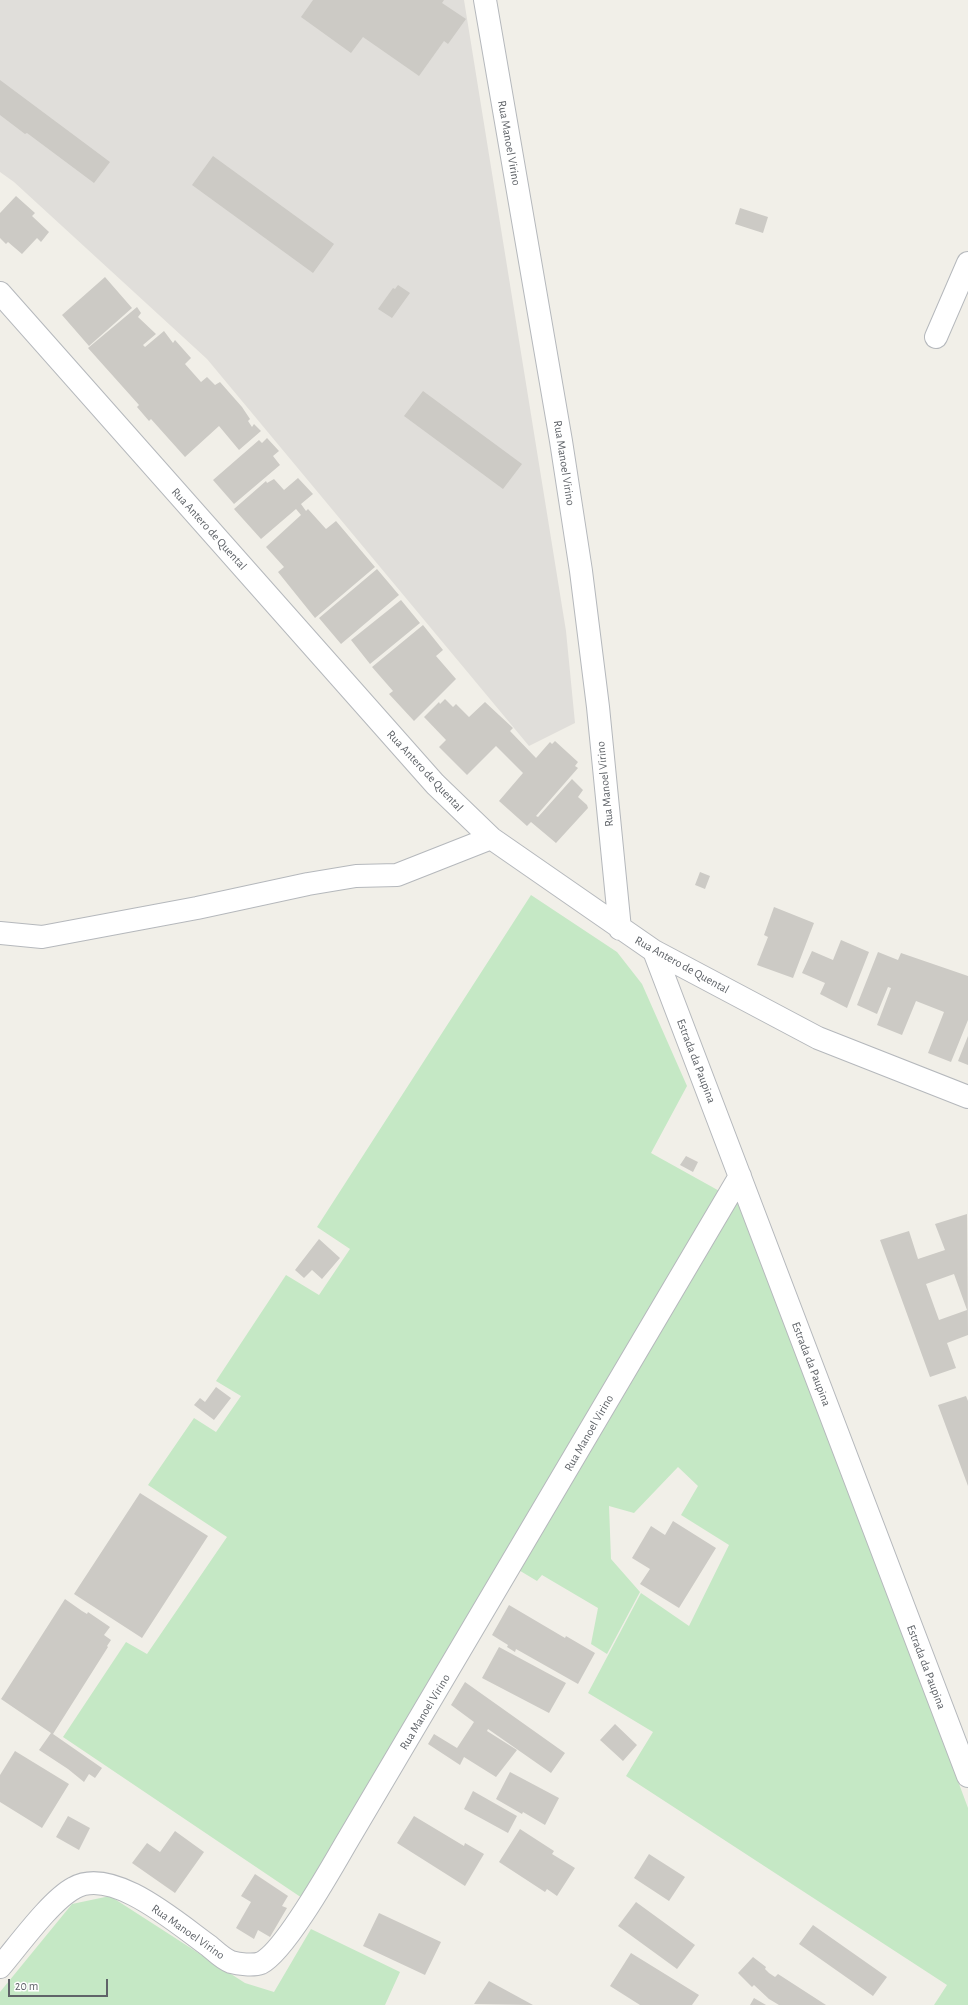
<!DOCTYPE html>
<style>
body{margin:0}
#map{position:relative;width:968px;height:2005px;overflow:hidden;background:#f1efe8;font-family:"Alegreya Sans",sans-serif}
canvas{display:block}
.scale{position:absolute;left:8px;top:1979px;width:100px;height:18px;box-sizing:border-box;border:2px solid #5f6368;border-top:0;padding-left:5px;font-size:12px;line-height:14px;white-space:nowrap;color:#5f6368;-webkit-text-stroke:3px #fff;paint-order:stroke}
</style>
<div id="map">
<canvas width="968" height="2005"></canvas>
<div class="scale">20 m</div>
</div>
<script>
const c = document.querySelector('canvas').getContext('2d');
c.lineJoin = 'round';
function fillPath(path, color) { c.fillStyle = color; c.fill(path, 'evenodd'); }
function stroke(path, color, width, dash) { c.strokeStyle = color; c.lineWidth = width; c.lineCap = dash ? 'butt' : 'round'; c.setLineDash(dash || []); c.stroke(path); }
function label(font, color, halo, rows, align = 'center') {
  c.font = font + ' "Alegreya Sans",sans-serif'; c.lineWidth = 3; c.setLineDash([]); c.textBaseline = 'middle'; c.strokeStyle = halo; c.fillStyle = color; for (const [text, x, y, turn = 0] of rows) {
    c.save(); c.translate(x, y); c.rotate((+turn || 0) * Math.PI / 180); c.textAlign = isNaN(turn) ? turn : align; if (halo) c.strokeText(text, 0, 0); c.fillText(text, 0, 0); c.restore();
  }
}
fillPath(new Path2D(`
 M0,0H464L566,631L575,723L529,746L207,359L14,182L0,172Z`), '#e0deda');
fillPath(new Path2D(`
 M531,895L617,952L642,984L687,1086L651,1153L723,1193L305,1900L63,1737L126,1642L147,1654L227,1537L148,1485L194,1418L216,1432L241,1396L216,1381L286,1275L319,1295L350,1249L317,1227Z
 M740,1195L968,1808V2005H934L947,1985L626,1776L653,1732L588,1693L641,1593L689,1626L729,1545L681,1515L698,1486L678,1467L634,1513L609,1506L611,1559L640,1592L607,1654L591,1644L598,1608L542,1575L537,1581L517,1569Z
 M110,1896L245,1983L274,1992L311,1929L400,1972L385,2005H0V1992L72,1904Z`), '#c5e8c5');
fillPath(new Path2D(`
 M313,0H444L442,3L466,19L448,44L444,41L419,76L363,37L351,53L301,17Z
 M0,80L110,162L94,183L27,133L25,134L0,115Z
 M213,156L334,244L313,273L192,185Z
 M16,196L35,213L32,216L49,232L41,242L37,238L22,254L8,242L6,244L0,238V213Z
 M740,208L768,217L763,233L735,224Z
 M105,277L132,308L89,346L62,315Z
 M398,285L410,293L392,318L378,309L393,288L395,289Z
 M137,307L141,313L138,317L156,334L143,345L145,347L164,331L173,343L175,340L191,358L185,364L201,382L207,377L215,385L220,382L242,407L250,419L248,421L252,427L254,424L261,431L239,450L219,426L185,457L151,419L149,421L137,407L139,405L88,348Z
 M423,391L522,464L503,489L404,416Z
 M267,438L279,451L273,456L280,465L234,504L213,480L259,440L262,443Z
 M298,478L313,494L301,504L306,511L308,509L326,529L336,521L375,567L315,618L278,572L284,567L266,547L301,515L296,509L261,539L234,509L266,481L267,483L274,479L284,490Z
 M377,569L399,595L341,644L319,618Z
 M401,600L420,623L370,664L351,640Z
 M423,625L443,650L436,656L456,679L414,721L389,694L393,691L372,667Z
 M445,699L453,707L456,704L469,717L485,702L513,728L510,731L536,758L550,742L552,744L555,741L578,762L575,766L578,768L536,816L538,817L572,779L583,790L578,797L587,805L588,808L556,843L531,822L527,826L499,801L523,773L496,746L467,775L439,747L446,740L424,717L439,702L440,704Z
 M700,872L710,876L705,889L695,885Z
 M774,907L814,923L793,978L757,965L768,937L764,935Z
 M841,940L869,952L847,1008L820,994L825,983L802,973L812,951L833,960Z
 M878,952L898,960L901,953L968,976V1020L951,1062L928,1053L944,1012L916,1001L902,1035L877,1025L891,988L888,987L877,1014L857,1005Z
 M968,1036V1065L958,1061Z
 M686,1156L698,1162L693,1172L680,1165Z
 M967,1214L968,1335L947,1343L956,1368L930,1377L880,1240L909,1231L918,1259L945,1250L935,1224ZM954,1274L967,1310L939,1320L926,1284Z
 M319,1239L340,1258L322,1279L312,1270L304,1278L295,1270Z
 M216,1387L231,1398L214,1420L194,1405L200,1398L205,1402Z
 M966,1396L968,1401V1486L938,1405Z
 M140,1493L208,1536L142,1638L74,1594Z
 M673,1521L716,1548L679,1608L640,1584L650,1569L632,1558L651,1526L665,1535Z
 M65,1599L82,1611L87,1614L88,1612L110,1627L104,1635L111,1640L107,1646L108,1647L53,1734L102,1768L95,1778L89,1774L84,1782L68,1769L39,1750L51,1733L1,1699Z
 M509,1605L565,1638L566,1636L595,1653L578,1684L516,1649L515,1652L507,1647L508,1645L492,1635Z
 M499,1647L566,1683L549,1713L482,1678Z
 M465,1682L565,1753L551,1773L488,1729L487,1731L517,1750L496,1777L464,1757L460,1765L428,1744L434,1734L457,1748L474,1722L451,1705Z
 M615,1724L637,1745L623,1761L600,1740Z
 M15,1751L69,1784L42,1828L0,1802V1775Z
 M510,1772L559,1798L545,1825L523,1812L522,1814L496,1799Z
 M473,1791L517,1816L508,1833L464,1809Z
 M68,1816L90,1828L79,1850L56,1837Z
 M414,1816L464,1846L465,1843L484,1854L465,1886L397,1843Z
 M520,1829L554,1851L552,1854L575,1868L557,1896L547,1889L545,1892L499,1862Z
 M175,1831L204,1852L175,1893L132,1863L147,1843L160,1852Z
 M649,1854L685,1877L669,1901L634,1878Z
 M255,1874L288,1896L282,1906L287,1908L270,1937L258,1930L254,1939L236,1928L251,1902L241,1896Z
 M636,1902L695,1945L677,1969L618,1926Z
 M379,1913L441,1942L425,1975L363,1946Z
 M813,1925L887,1977L873,1996L799,1944Z
 M631,1953L699,1995L692,2005H640L610,1986Z
 M753,1957L766,1967L765,1969L769,1973L775,1977L778,1974L826,2005H779L769,1999L754,1985L752,1987L738,1973Z
 M489,1981L533,2005L474,2004Z
 M754,1998L766,2005H750Z`), '#cccac5');
const minor = new Path2D(`
 M485,0L561,441L581,571L598,707L620,929
 M0,293L435,784L491,838L654,951L818,1038L968,1097
 M936,337L968,263
 M0,933L42,937L197,908L308,884L356,876L397,875L491,838
 M654,951L968,1776
 M0,1967C18,1946 51,1900 74,1888C113,1866 178,1924 209,1946C215,1951 223,1959 231,1962C238,1964 253,1966 261,1963C284,1952 331,1869 346,1843L740,1176`);
stroke(minor, '#b5b8bc', 24);
stroke(minor, '#fff', 22);
label('12px', '#5f6368', '#fff', [
 ["Rua Manoel Virino",509,143,80],
 ["Rua Manoel Virino",564,463,81],
 ["Rua Antero de Quental",209,529,48],
 ["Rua Antero de Quental",425,771,47],
 ["Rua Manoel Virino",605,784,-96],
 ["Rua Antero de Quental",682,965,29],
 ["Estrada da Paupina",696,1061,69],
 ["Estrada da Paupina",811,1364,69],
 ["Rua Manoel Virino",589,1433,-60],
 ["Estrada da Paupina",926,1667,69],
 ["Rua Manoel Virino",425,1712,-59],
 ["Rua Manoel Virino",188,1932,35]
]);
</script>
